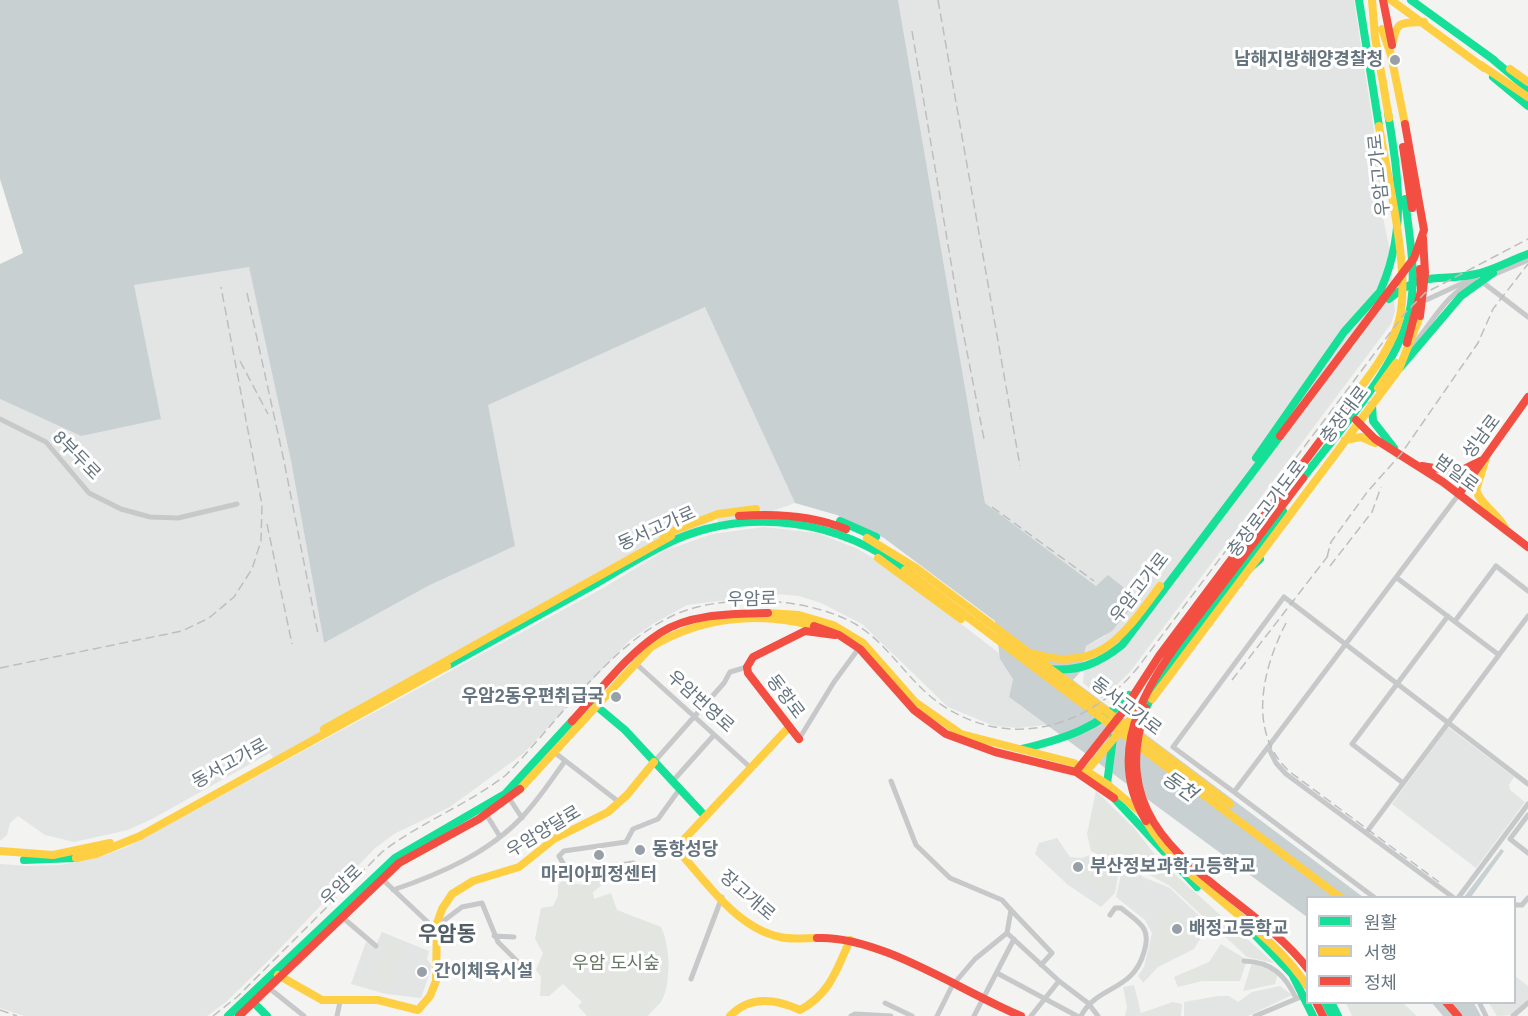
<!DOCTYPE html>
<meta charset="utf-8">
<style>
body{margin:0}
#map{position:relative;width:1528px;height:1016px;overflow:hidden;background:#f3f3f1;font-family:Arial,"Noto Sans KR",sans-serif}
canvas{display:block}
.legend{position:absolute;left:1306px;top:896px;width:210px;height:108px;box-sizing:border-box;background:#fff;border:2px solid #c1c7cc;margin:0;padding:8px 10px;list-style:none;font-size:18px;color:#65747f}
.legend li{display:flex;align-items:center;gap:12px;height:30px}
.legend b{width:30px;border:2px solid #c1c7cc}
</style>
<div id="map">
<canvas width="1528" height="1016"></canvas>
<ul class="legend">
<li><b style="height:8px;background:#16e098"></b>원활</li>
<li><b style="height:8px;background:#ffcf43"></b>서행</li>
<li><b style="height:8px;background:#f24e42"></b>정체</li>
</ul>
</div>
<script>
const c = document.querySelector('canvas').getContext('2d');
c.lineJoin = 'round';
function fillPath(path, color) { c.fillStyle = color; c.fill(path, 'evenodd'); }
function stroke(path, color, width, dash) { c.strokeStyle = color; c.lineWidth = width; c.lineCap = dash ? 'butt' : 'round'; c.setLineDash(dash || []); c.stroke(path); }
function label(font, color, halo, rows, align = 'center') {
  c.font = font + ' Arial,"Noto Sans KR",sans-serif'; c.lineWidth = 6; c.setLineDash([]); c.textBaseline = 'middle'; c.strokeStyle = halo; c.fillStyle = color; for (const [text, x, y, turn = 0] of rows) {
    c.save(); c.translate(x, y); c.rotate((+turn || 0) * Math.PI / 180); c.textAlign = isNaN(turn) ? turn : align; if (halo) c.strokeText(text, 0, 0); c.fillText(text, 0, 0); c.restore();
  }
}
fillPath(new Path2D(`
 M898,0H1354L1380,170L1382,213L1390,251L1395,311L1391,324L1130,672L1102,699L1083,683L1086,646L1105,636L1108,576L1096,586L985,503Z
 M249,266L291,461L324,643L430,585L511,548L514,542L487,405L703,307L706,308L795,503L722,529L717,519L608,573L274,759L270,753L152,819L128,830L74,842L45,835L18,816L10,823L7,835L0,841V399L81,436L134,285Z
 M764,527L817,533L856,548L880,562L999,653L1013,679L1009,697L1047,725L1018,728L994,726L948,707L862,624L821,603L799,596L776,594L687,605L653,624L630,640L524,753L450,807L394,834L374,849L270,959L226,1002L207,1016H24L0,1008V864L28,866L60,865L97,858L127,847L603,588L664,551L712,534Z
 M1448,727L1514,777L1509,785L1510,790L1525,802L1476,868L1392,804Z
 M1057,838L1070,857L1082,858L1090,855L1118,875L1115,893L1101,907L1068,885L1035,854L1039,843Z
 M1132,868L1143,877L1170,888L1209,925L1194,949L1158,967L1143,983L1138,976L1144,967L1152,933L1145,920L1116,897L1122,870Z
 M382,932L429,951L427,959L432,966L421,998L386,994L351,984L366,942L376,945Z
 M1515,976L1528,986V1002L1511,1015L1495,1003L1514,1002Z
 M1134,985L1141,1013L1173,1002L1182,1004L1181,1016H1125L1127,1007L1123,987Z
 M1280,986L1292,995L1248,1016H1184V1002L1218,996H1229L1238,1002L1252,992Z`), '#e3e4e4');
fillPath(new Path2D(`
 M1096,791L1134,828L1160,861L1274,963L1247,957L1170,886L1133,866L1126,867L1091,851L1087,834Z
 M1088,857L1113,875L1103,891L1076,871Z
 M602,872L607,881L593,892L594,899L611,893L617,910L661,927C670,944 672,984 661,1002C657,1007 651,1011 648,1016H587L578,1006L582,1002L563,984L549,996H540L541,977L536,970L543,953L535,939L541,908L553,906L558,896V885L562,881L583,885L588,874Z
 M1170,909L1195,933L1189,947L1150,968L1147,965L1159,926L1156,921Z
 M387,940L405,948L389,984L371,976Z
 M1221,944L1247,960L1240,981H1202L1178,987L1174,977L1209,962Z
 M1252,963L1278,973L1275,984L1243,991Z
 M1172,1003L1180,1005L1179,1016H1141Z
 M1346,1003H1403L1417,1016H1352Z
 M1489,1003H1495L1511,1015L1497,1016Z`), '#e2e5e0');
fillPath(new Path2D(`
 M0,0H898L985,503L1096,586L1108,575L1138,599L1112,631L1086,646L1082,670L1073,680L1363,897L1308,898L1307,917L1009,697L1013,679L1000,659L995,621L884,538L837,515L795,503L705,307L488,405L515,546L430,585L324,643L291,461L249,267L134,285L161,419L81,436L0,399V264L23,253L0,179Z
 M1501,849L1504,851L1471,897H1464Z
 M1432,1003H1474L1481,1016H1443Z`), '#c8d0d2');
stroke(new Path2D(`
 M1493,275L1528,260
 M1481,281L1528,317
 M1424,301L1476,277
 M1412,346C1431,325 1447,290 1476,282
 M0,419L46,442L89,493L121,509L150,517L178,518L237,504
 M1397,578L1499,655
 M1455,621L1496,566L1528,591
 M633,661L751,768
 M799,739L834,682L859,648
 M1268,747L1276,763L1286,774L1454,898
 M554,752L619,802
 M654,762L724,683L730,672L747,667
 M891,781L916,845L950,878L1002,900L1011,910L1007,933L975,959L952,986L937,1016
 M672,782L714,735
 M1403,783L1352,744L1448,616
 M1234,792L1173,747L1284,597L1528,784
 M509,798L522,818
 M486,814L499,835
 M1528,815L1510,839L1528,853
 M1366,833L1528,616
 M633,863L583,870L564,865L559,856L564,851L626,842L633,829L658,819L679,790
 M380,877L434,928L462,907L482,903L498,942L519,963L530,971
 M393,890C440,874 489,853 523,816C539,799 552,779 565,761
 M1375,898L1234,792L1459,494
 M1458,898L1528,804
 M1514,905H1522L1528,898
 M1011,910L1052,953L1041,965
 M342,917L376,946
 M1007,933L1059,981L1088,1003L1098,1016
 M494,936L514,937
 M1244,961C1272,962 1285,975 1296,998
 M997,973L1077,1016
 M691,979L722,897
 M269,988L304,1016
 M1479,1002L1486,1016
 M885,1003L912,1016
 M337,1016L340,1002
 M851,1016L855,1014L891,1016
 M974,1016L1014,939
 M1031,1016L1059,981
 M1081,1016C1097,985 1133,992 1144,952C1152,927 1139,923 1121,908H1115L1110,915
 M1255,1016L1308,994
 M1513,1016L1528,1003`), '#c7c8c9', 5);
stroke(new Path2D(`
 M1359,0L1379,126
 M1411,0L1494,60
 M1490,57L1528,89
 M1493,77L1528,106
 M1389,299C1425,269 1435,283 1476,274C1494,270 1511,260 1528,254
 M1376,300C1408,236 1399,181 1388,113
 M1399,369L1461,296L1493,273
 M1372,405L1373,421L1394,448
 M1256,458L1344,332L1378,294
 M1303,478C1339,430 1402,364 1411,304C1416,269 1409,234 1405,199
 M840,521L876,537
 M1242,575L1260,559
 M447,666C494,640 542,614 590,587C618,571 647,552 677,539C753,507 840,521 905,570
 M1050,669C1078,672 1100,663 1122,645L1280,436
 M594,704L625,730L705,816
 M1146,708L1161,677L1283,511
 M1022,749C1063,739 1100,728 1129,695
 M1107,784L1113,738
 M1114,798L1197,887
 M24,860L76,858
 M1253,933L1292,974L1313,1016
 M1325,1002L1332,1016
 M1331,1002L1338,1016
 M254,1003L267,1016
 M228,1016L395,858L505,794L572,721`), '#16e098', 8);
stroke(new Path2D(`
 M1372,0L1375,37L1389,118
 M1391,0L1484,68
 M1382,29L1391,55L1405,124
 M1392,45C1397,20 1400,23 1424,22
 M1481,65L1528,97
 M1510,69L1528,82
 M1378,388L1396,363
 M1350,401C1368,378 1387,354 1397,327C1414,283 1387,175 1379,126
 M1345,440L1361,437L1375,443
 M1486,458L1476,490C1481,506 1498,513 1505,528
 M663,535L718,514L756,509
 M867,538L916,568L1230,804
 M878,558L961,619
 M905,570L1341,898
 M768,613L799,615L833,625L863,643L915,702L961,734L1074,763L1107,784L1139,811
 M1035,654C1100,674 1125,633 1160,586
 M1152,699L1399,369L1420,316
 M789,727L676,848C704,879 736,928 780,937C792,940 805,938 817,938
 M324,729L671,536
 M1084,774L1138,710
 M520,789L651,647C701,617 758,611 814,626
 M1146,821C1187,889 1265,921 1308,987
 M0,851L53,855L110,843
 M76,858L96,854L140,836L447,666
 M278,975L322,1000H378L418,1010L430,996L436,981L437,923L442,909L452,894L473,881L519,867L554,839L608,812L627,795L654,762
 M730,1016C750,995 776,999 800,1010C830,994 837,969 850,940`), '#ffcf43', 8);
stroke(new Path2D(`
 M1383,0L1392,45
 M1403,147L1412,208
 M1420,316L1425,273L1423,238
 M1407,343L1421,291L1420,269
 M1356,420L1375,439L1443,482L1528,547
 M1280,436L1414,258L1424,230L1405,124
 M1422,466L1458,472L1480,461
 M1459,494L1528,397
 M739,516C776,513 811,515 846,529
 M814,626L839,635L860,649L914,710L946,734L995,752L1076,772L1114,798
 M1146,708C1097,848 1243,884 1308,969
 M572,721C600,691 626,655 660,633C691,613 734,614 768,613
 M799,739L748,673L747,667L753,657L805,631L835,635
 M1078,769L1122,713L1159,656L1350,401
 M1146,821C1095,737 1167,658 1215,594C1244,556 1273,517 1303,478
 M817,938C880,935 962,992 1021,1016
 M1316,1002L1323,1016
 M1446,1002L1458,1016
 M239,1016L399,863L479,819L520,789`), '#f24e42', 8);
stroke(new Path2D(`
 M938,0L1020,466
 M912,31L960,316L984,439
 M247,293L284,461L318,634
 M240,361L268,414
 M992,507L1094,581
 M267,524L292,644
 M1327,557L1331,542L1368,491L1401,454L1478,343L1493,309L1528,264
 M1330,566L1372,512L1381,487
 M1286,623C1263,668 1246,732 1290,772L1439,882
 M0,668L182,631L209,618L234,597L252,569L261,541L262,505L221,287
 M1232,680L1331,552
 M0,1010L17,1016
 M213,1016L237,997L382,852C421,822 467,805 506,775C554,726 607,649 668,618C717,592 809,596 857,625C889,645 908,681 939,703C1008,752 1090,728 1139,666L1405,313L1425,293L1528,239`), '#bdbebf', 1.5, [9, 4.5]);
for (const [x, y, r, color] of [
 [1395,60,6,"#97a0a7"],
 [616,697,6,"#97a0a7"],
 [640,850,6,"#97a0a7"],
 [599,855,6,"#97a0a7"],
 [1078,867,6,"#97a0a7"],
 [1177,929,6,"#97a0a7"],
 [422,972,6,"#97a0a7"]
]) { const dot = new Path2D(); dot.arc(x, y, r, 0, 2 * Math.PI); c.fillStyle = color; c.fill(dot); stroke(dot, '#fff', 2); }
label('bold 18px', '#65747f', '#fff', [
 ["남해지방해양경찰청",1383,60,"right"],
 ["우암2동우편취급국",604,697,"right"],
 ["동항성당",652,850],
 ["부산정보과학고등학교",1090,867],
 ["마리아피정센터",599,875,"center"],
 ["배정고등학교",1189,929],
 ["간이체육시설",434,972]
], 'left');
label('18px', '#65747f', '#fff', [
 ["우암고가로",1380,175,-96],
 ["충장대로",1345,415,-53],
 ["성남로",1482,437,-53],
 ["8부두로",76,456,46],
 ["범일로",1456,474,36],
 ["충장로고가도로",1267,509,-53],
 ["동서고가로",657,529,-24],
 ["우암고가로",1140,588,-52],
 ["우암로",752,600,-1],
 ["동항로",785,697,53],
 ["우암번영로",700,702,42],
 ["동서고가로",1126,707,37],
 ["동서고가로",230,764,-29],
 ["우암양달로",544,832,-31],
 ["우암로",342,886,-44],
 ["장고개로",747,896,41]
]);
label('18px', '#677763', '#fff', [
 ["우암 도시숲",616,964]
]);
label('italic 20px', '#61757c', '#fff', [
 ["동천",1179,787,35]
]);
label('bold 21px', '#525d65', '#fff', [
 ["우암동",447,935]
]);
</script>
